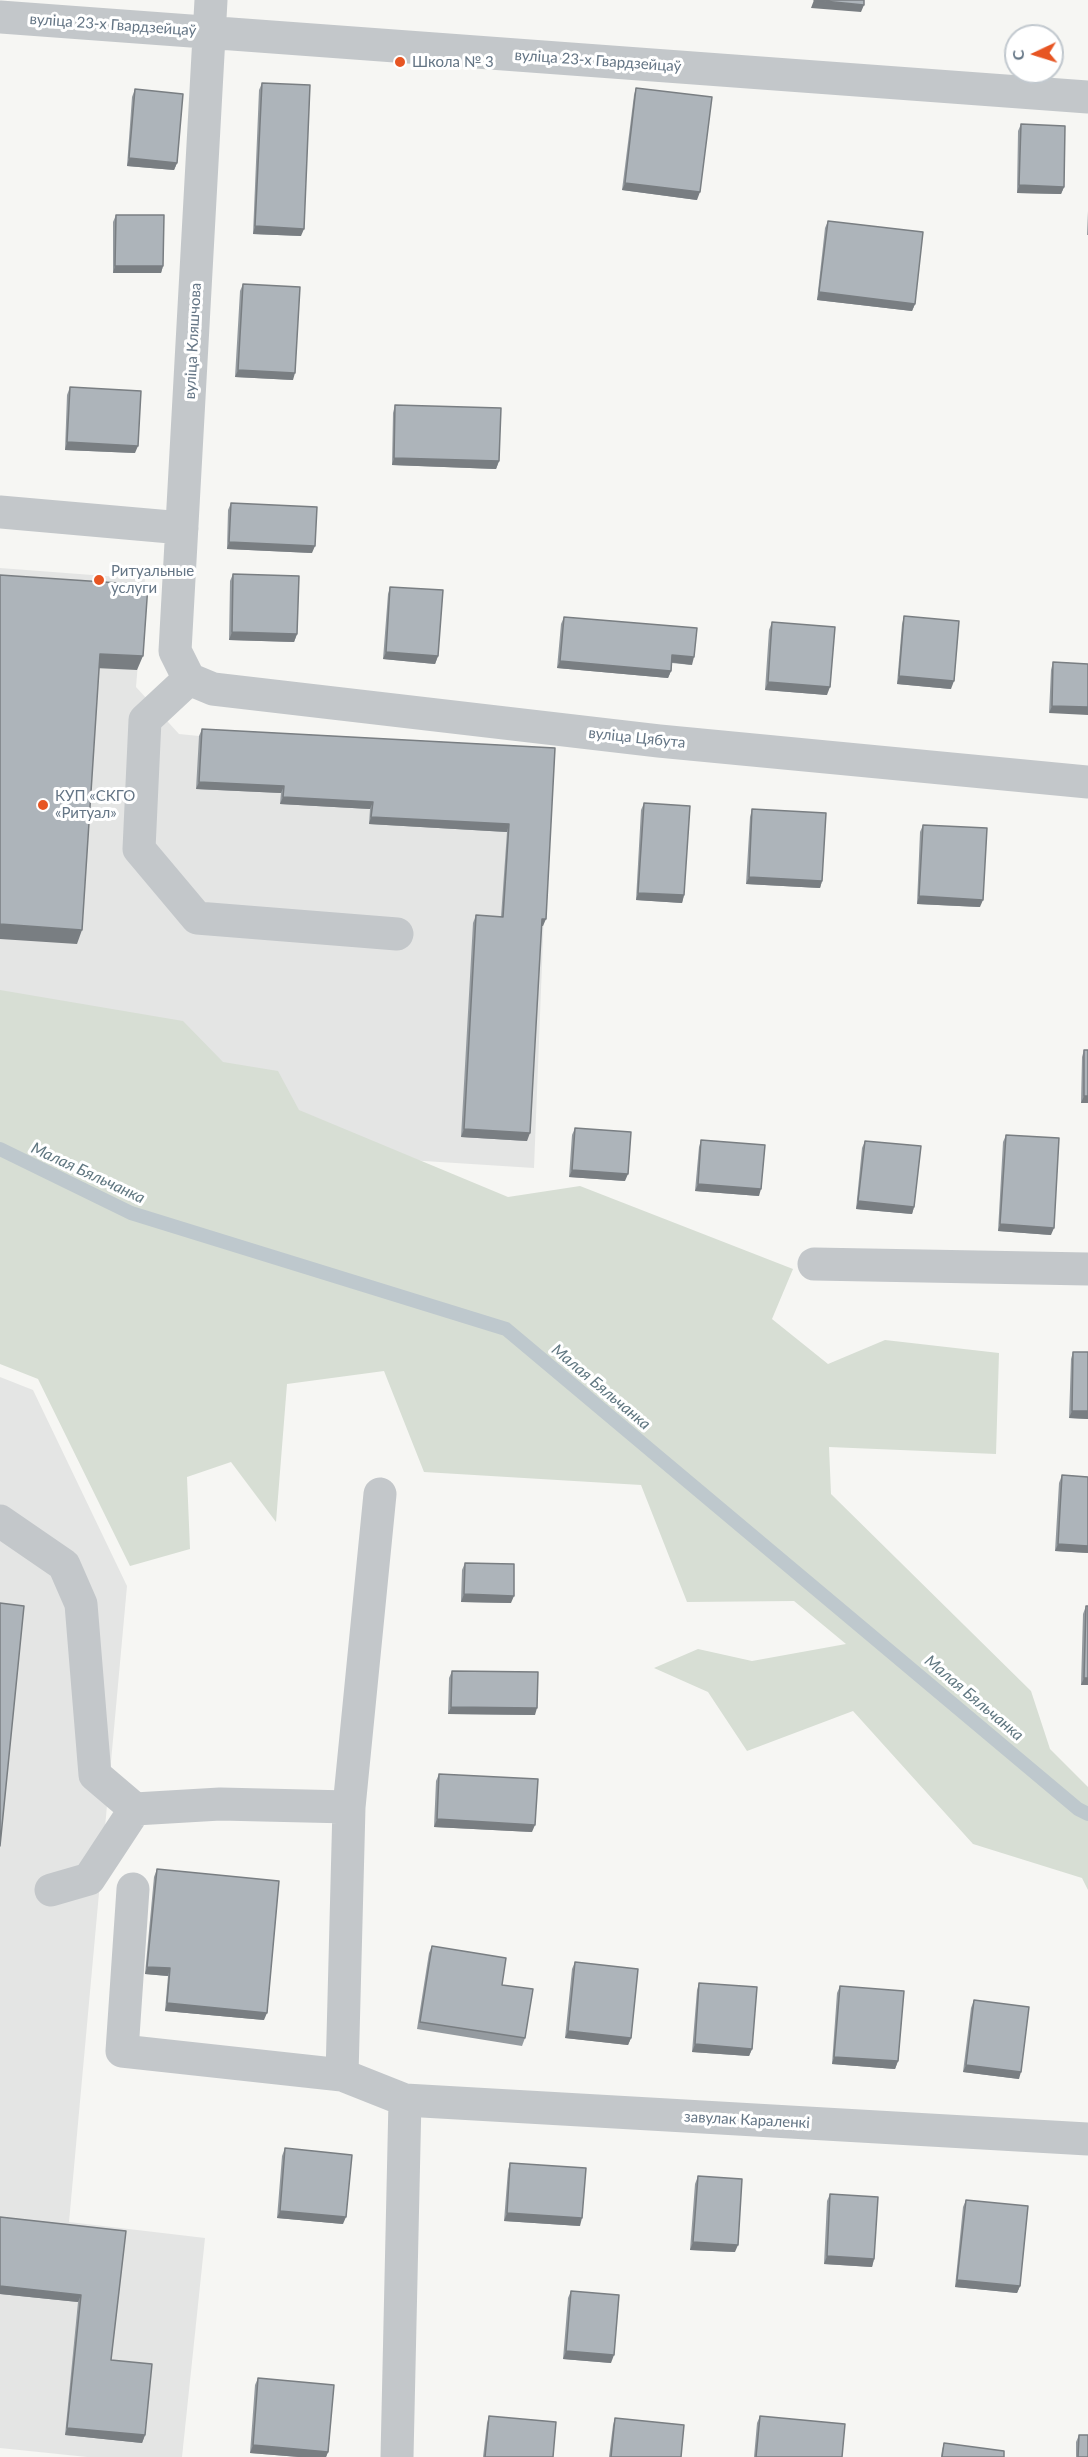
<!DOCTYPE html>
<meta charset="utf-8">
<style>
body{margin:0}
#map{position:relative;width:1088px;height:2457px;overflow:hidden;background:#f6f6f3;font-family:Lato,sans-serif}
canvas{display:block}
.north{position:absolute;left:1004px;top:24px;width:60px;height:60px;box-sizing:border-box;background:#fff;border:2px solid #c1c8ce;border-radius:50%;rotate:266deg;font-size:16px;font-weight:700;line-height:24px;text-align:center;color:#647585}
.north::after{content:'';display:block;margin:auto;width:21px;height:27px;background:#e75522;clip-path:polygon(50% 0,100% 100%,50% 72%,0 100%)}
</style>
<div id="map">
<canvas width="1088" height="2457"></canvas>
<div class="north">С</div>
</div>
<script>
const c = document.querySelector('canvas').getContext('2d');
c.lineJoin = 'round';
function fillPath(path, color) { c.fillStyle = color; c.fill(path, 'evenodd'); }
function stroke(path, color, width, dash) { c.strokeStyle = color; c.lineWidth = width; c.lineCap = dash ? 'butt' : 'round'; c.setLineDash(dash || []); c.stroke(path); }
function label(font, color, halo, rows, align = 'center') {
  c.font = font + ' Lato,sans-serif'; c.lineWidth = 6; c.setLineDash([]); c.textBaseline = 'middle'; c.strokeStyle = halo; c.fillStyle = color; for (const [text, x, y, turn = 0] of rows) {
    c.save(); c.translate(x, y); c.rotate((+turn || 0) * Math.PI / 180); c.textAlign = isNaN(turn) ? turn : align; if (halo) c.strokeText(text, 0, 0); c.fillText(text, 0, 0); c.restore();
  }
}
fillPath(new Path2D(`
 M0,568L145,579L136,687L179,734L199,736L547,837L534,1168L267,1151L0,1020Z
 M0,1377L33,1390L127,1586L69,2222L205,2238L182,2457H87L0,2448Z`), '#e4e5e4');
fillPath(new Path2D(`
 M0,990L183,1021L223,1062L278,1071L299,1110L508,1197L580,1186L793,1269L772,1319L828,1364L885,1340L999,1353L996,1454L829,1447L831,1494L1031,1691L1050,1749L1088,1787V1890L1082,1878L973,1844L853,1711L747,1751L708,1692L654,1668L698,1649L752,1661L846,1644L794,1601L687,1602L641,1485L424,1472L384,1371L287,1384L276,1522L231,1462L187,1477L190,1549L130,1566L38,1379L0,1364Z`), '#d7ded4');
stroke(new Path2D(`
 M0,1149L131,1213L506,1329L1078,1809L1088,1814`), '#bec8cd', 14);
stroke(new Path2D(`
 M0,17L1088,97
 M0,512L182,528
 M189,679L213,689L659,741L1088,782
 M189,679L175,651L211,0
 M189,679L145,720L139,849L197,918L397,934
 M814,1264L1088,1269
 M0,1521L64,1565L81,1604L95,1775L135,1809L220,1804L349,1807
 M133,1889L122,2051L342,2075L405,2100L1088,2139
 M51,1890L89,1879L135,1809
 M342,2075L349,1807L380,1494
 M397,2457L405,2100`), '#c3c7ca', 33);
fillPath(new Path2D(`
 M262,83L301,236L253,234L259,90Z
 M636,88L697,200L622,190L634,95Z
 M135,89L177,163L174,170L127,166L132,97Z
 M1021,124L1064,187L1061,194L1017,193L1018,131Z
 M1088,211V235H1087Z
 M116,215L163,266L161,273H113V222Z
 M828,221L915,304L912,311L817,300L825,228Z
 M243,284L293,380L235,377L240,291Z
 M70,387L135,453L65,450L67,395Z
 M395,405L499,461L496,469L392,465L393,413Z
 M231,503L312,553L227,549L228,510Z
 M233,574L297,634L294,642L229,640L230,581Z
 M390,587L438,656L435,664L383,659L388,594Z
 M904,616L951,689L897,684L902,624Z
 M564,617L692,665L672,663L671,671L668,678L557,668L561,624Z
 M772,622L827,695L765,690L769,630Z
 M1053,662L1088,664L1049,713L1051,670Z
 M202,729L555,748L543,926H541L527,1141L461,1137L473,923L476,915L501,917L507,832L369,824L370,809L280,804L281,793L196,789L199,736Z
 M644,803L684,895L682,903L636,900L641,810Z
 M752,809L822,881L820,888L746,884L750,817Z
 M923,825L980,907L917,904L920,832Z
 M1084,1050H1088V1103H1081L1082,1057Z
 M575,1128L625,1181L569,1177L572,1135Z
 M1006,1135L1051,1235L998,1231L1003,1142Z
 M701,1140L759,1196L695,1191L699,1147Z
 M865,1141L914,1207L912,1214L856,1209L862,1148Z
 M1073,1352H1088V1419L1069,1418L1071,1359Z
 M1062,1475L1088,1477V1553L1055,1551L1059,1483Z
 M465,1563L511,1603L461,1602L462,1570Z
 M1086,1606L1088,1685H1081L1083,1614Z
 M452,1671L535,1715L448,1714L449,1678Z
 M439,1774L532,1832L434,1827L436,1781Z
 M157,1869L264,2020L165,2011L168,1976L145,1974L154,1877Z
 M432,1946L502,1985L525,2038L522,2046L417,2029L429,1953Z
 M575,1962L631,2038L628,2045L565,2038L572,1969Z
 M699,1983L752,2049L749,2056L692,2052L697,1990Z
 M840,1986L898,2061L895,2069L832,2064L837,1993Z
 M974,2000L1019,2079L963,2072L971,2008Z
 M285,2148L343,2224L277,2218L282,2156Z
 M510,2163L580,2226L504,2221L508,2170Z
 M698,2176L735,2252L690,2250L695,2184Z
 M830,2194L874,2259L872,2267L824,2264L827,2201Z
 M966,2200L1020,2286L1017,2293L955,2287L963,2207Z
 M0,2217L126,2231L111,2360L145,2435L142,2443L65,2435L78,2302L0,2294Z
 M571,2291L611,2363L563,2359L568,2298Z
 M258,2378L328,2452L326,2457H299L250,2453L255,2385Z
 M489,2416L553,2457H483L487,2423Z
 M760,2416L842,2457H754L757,2423Z
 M615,2418L681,2457H609L613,2425Z
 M1079,2435L1088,2457H1076V2442Z
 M944,2443L1004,2457H941L942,2450Z`), '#959ba0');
fillPath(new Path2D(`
 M814,0L864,5L861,12L811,8Z
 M129,158L177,163L174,170L127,166Z
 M625,183L700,192L697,200L622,190Z
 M1019,185L1064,187L1061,194L1017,193Z
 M255,226L304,229L301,236L253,234Z
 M115,266H163L161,273H113Z
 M819,292L915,304L912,311L817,300Z
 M238,370L295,373L293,380L235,377Z
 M67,442L138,446L135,453L65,450Z
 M394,458L499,461L496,469L392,465Z
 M229,542L315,546L312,553L227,549Z
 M232,632L297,634L294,642L229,640Z
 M386,652L438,656L435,664L383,659Z
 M100,654L143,656L137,670L95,668Z
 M672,655L694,657L692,665L669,662Z
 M560,661L671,671L668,678L557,668Z
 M899,676L954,681L951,689L897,684Z
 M768,682L830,687L827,695L765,690Z
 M1052,706L1088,707V715L1049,713Z
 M199,782L284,786L281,793L196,789Z
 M283,797L373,802L370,809L280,804Z
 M371,817L509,824L507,832L369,824Z
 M749,877L822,881L820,888L746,884Z
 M638,893L684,895L682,903L636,900Z
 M919,896L983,900L980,907L917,904Z
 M542,919H546L543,926H539Z
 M0,924L82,930L77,944L0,939Z
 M1084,1096H1088V1103H1081Z
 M464,1129L530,1133L527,1141L461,1137Z
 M572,1170L628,1174L625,1181L569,1177Z
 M698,1184L761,1189L759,1196L695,1191Z
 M858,1201L914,1207L912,1214L856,1209Z
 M1000,1224L1054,1228L1051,1235L998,1231Z
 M1072,1411H1088V1419L1069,1418Z
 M1058,1544L1088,1546V1553L1055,1551Z
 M464,1594L514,1596L511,1603L461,1602Z
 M1084,1678H1088V1685H1081Z
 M451,1707L537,1708L535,1715L448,1714Z
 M437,1819L535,1825L532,1832L434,1827Z
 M147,1967L170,1968L168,1976L145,1974Z
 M167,2003L267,2013L264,2020L165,2011Z
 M568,2031L631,2038L628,2045L565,2038Z
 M695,2044L752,2049L749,2056L692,2052Z
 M834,2057L898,2061L895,2069L832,2064Z
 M966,2065L1021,2072L1019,2079L963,2072Z
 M280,2211L346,2217L343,2224L277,2218Z
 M507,2213L582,2218L580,2226L504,2221Z
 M693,2242L738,2245L735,2252L690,2250Z
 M827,2256L874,2259L872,2267L824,2264Z
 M957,2280L1020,2286L1017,2293L955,2287Z
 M0,2286L81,2295L78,2302L0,2294Z
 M566,2351L614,2355L611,2363L563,2359Z
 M67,2428L145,2435L142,2443L65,2435Z
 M253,2445L328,2452L326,2457H299L250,2453Z`), '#797e82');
const building = new Path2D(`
 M814,0H864V5Z
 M262,83L310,85L304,229L255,226Z
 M636,88L712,97L700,192L625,183Z
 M135,89L183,94L177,163L129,158Z
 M1021,124L1065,126L1064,187L1019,185Z
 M116,215H164L163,266H115Z
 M828,221L923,232L915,304L819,292Z
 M243,284L300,287L295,373L238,370Z
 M70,387L141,391L138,446L67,442Z
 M395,405L501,408L499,461L394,458Z
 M231,503L317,507L315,546L229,542Z
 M233,574L299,576L297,634L232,632Z
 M0,575L148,585L143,656L100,654L82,930L0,924Z
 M390,587L443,590L438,656L386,652Z
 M904,616L959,621L954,681L899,676Z
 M564,617L697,628L694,657L672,655L671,671L560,661Z
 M772,622L835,627L830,687L768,682Z
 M1053,662L1088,664V707L1052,706Z
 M202,729L555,748L546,919H542L530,1133L464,1129L476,915L503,917L509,824L371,817L373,802L283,797L284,786L199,782Z
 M644,803L690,806L684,895L638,893Z
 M752,809L826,813L822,881L749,877Z
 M923,825L987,828L983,900L919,896Z
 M1084,1050H1088V1096H1084Z
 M575,1128L631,1132L628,1174L572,1170Z
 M1006,1135L1059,1138L1054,1228L1000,1224Z
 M701,1140L765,1145L761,1189L698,1184Z
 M865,1141L921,1146L914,1207L858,1201Z
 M1073,1352H1088V1411H1072Z
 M1062,1475L1088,1477V1546L1058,1544Z
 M465,1563L514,1564V1596L464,1594Z
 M0,1603L24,1606L0,1846Z
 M1086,1606H1088V1678H1084Z
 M452,1671L538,1672L537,1708L451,1707Z
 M439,1774L538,1779L535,1825L437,1819Z
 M157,1869L279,1881L267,2013L167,2003L170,1968L147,1967Z
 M432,1946L506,1958L502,1985L533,1989L525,2038L420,2022Z
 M575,1962L638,1969L631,2038L568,2031Z
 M699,1983L757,1987L752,2049L695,2044Z
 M840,1986L904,1991L898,2061L834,2057Z
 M974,2000L1029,2007L1021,2072L966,2065Z
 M285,2148L352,2155L346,2217L280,2211Z
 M510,2163L586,2168L582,2218L507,2213Z
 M698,2176L742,2179L738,2245L693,2242Z
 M830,2194L878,2197L874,2259L827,2256Z
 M966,2200L1028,2206L1020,2286L957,2280Z
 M0,2217L126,2231L111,2360L152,2364L145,2435L67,2428L81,2295L0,2286Z
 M571,2291L619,2295L614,2355L566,2351Z
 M258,2378L334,2385L328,2452L253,2445Z
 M489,2416L556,2422L553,2457H485Z
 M760,2416L845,2424L842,2457H756Z
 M615,2418L684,2425L681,2457H611Z
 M1079,2435H1088V2457H1078Z
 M944,2443L1004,2451V2457H942Z`);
fillPath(building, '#adb4ba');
stroke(building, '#797e82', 1.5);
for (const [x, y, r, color] of [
 [400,62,6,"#e75522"],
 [99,580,6,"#e75522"],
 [43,805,6,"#e75522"]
]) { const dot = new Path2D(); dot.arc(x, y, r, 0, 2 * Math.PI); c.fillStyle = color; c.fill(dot); stroke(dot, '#fff', 2); }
label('15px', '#647585', '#fff', [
 ["вуліца 23-х Гвардзейцаў",113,25,4],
 ["вуліца 23-х Гвардзейцаў",598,61,4],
 ["вуліца Кляшчова",193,341,-87],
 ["вуліца Цябута",637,738,6],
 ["завулак Караленкі",747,2120,3]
]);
label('15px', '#647585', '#fff', [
 ["Школа № 3",412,62],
 ["Ритуальные",111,571],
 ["услуги",111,588],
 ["КУП «СКГО",55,796],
 ["«Ритуал»",55,813]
], 'left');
label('italic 16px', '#607781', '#fff', [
 ["Малая Бяльчанка",88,1173,25],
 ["Малая Бяльчанка",601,1387,40],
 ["Малая Бяльчанка",974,1698,40]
]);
</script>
